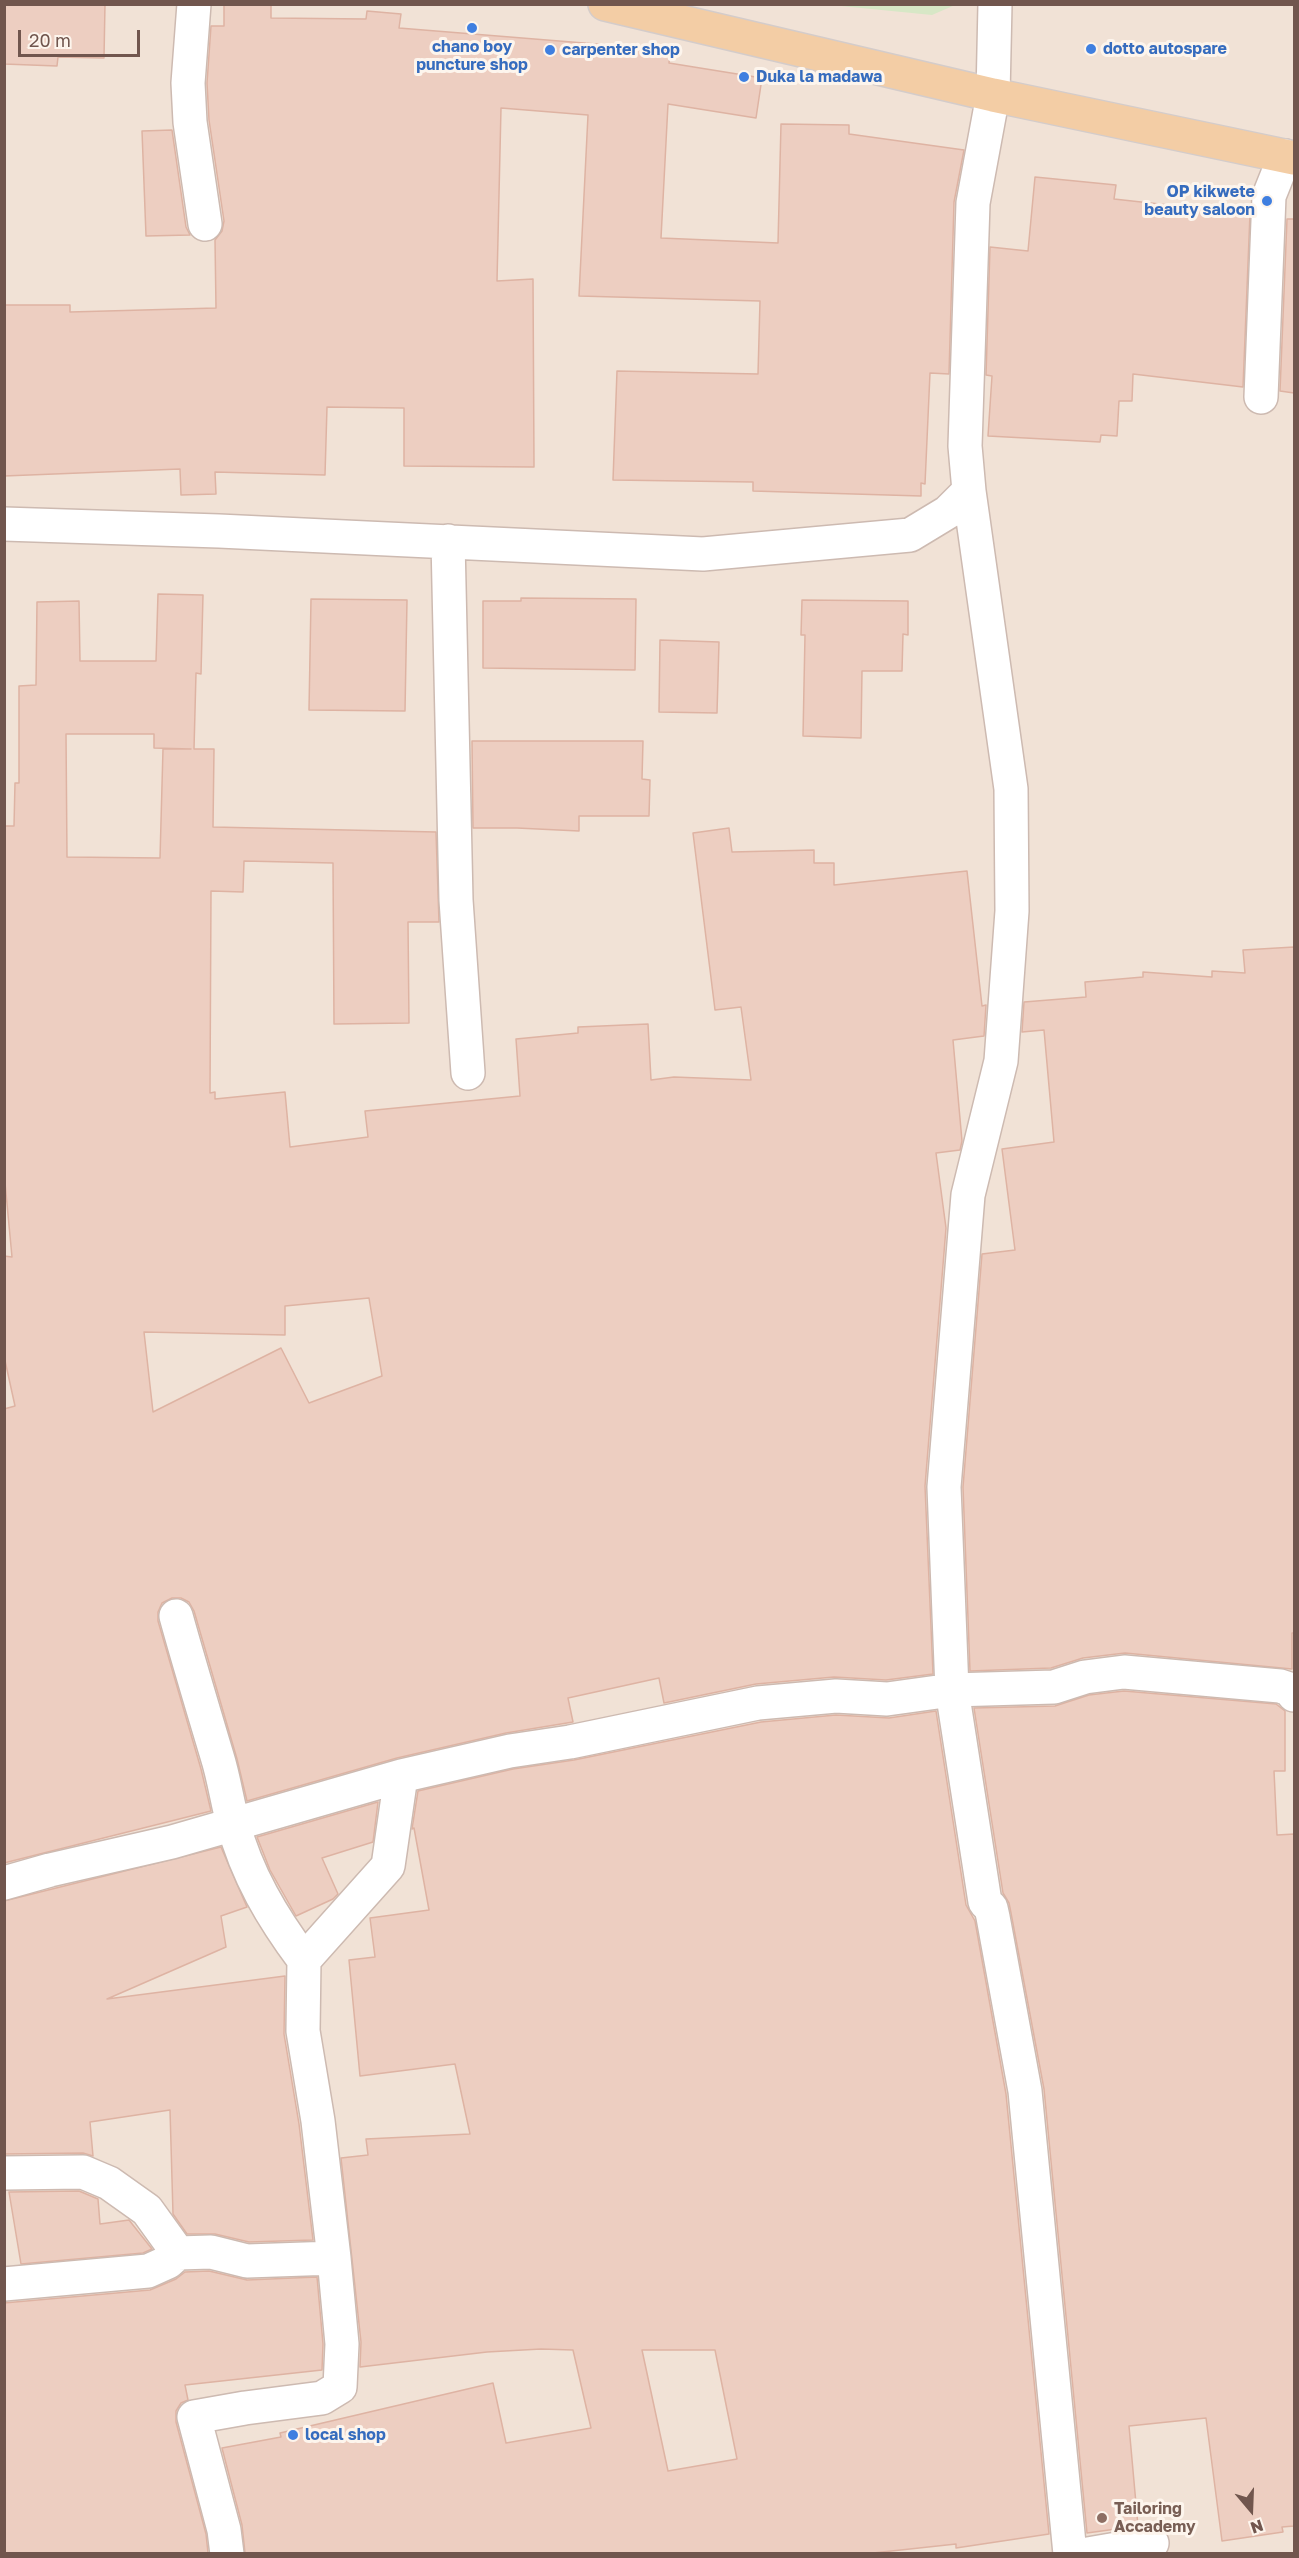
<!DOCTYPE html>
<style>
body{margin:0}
#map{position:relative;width:1299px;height:2558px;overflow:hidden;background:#faf0e7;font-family:"Golos Text",sans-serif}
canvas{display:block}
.frame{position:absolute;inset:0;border:6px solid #71564e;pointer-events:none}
.north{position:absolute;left:1221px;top:2480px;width:60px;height:60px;-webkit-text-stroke:4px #fdf5ed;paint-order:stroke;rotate:161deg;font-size:16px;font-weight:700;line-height:24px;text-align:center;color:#71564e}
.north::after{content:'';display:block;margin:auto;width:21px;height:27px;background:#71564e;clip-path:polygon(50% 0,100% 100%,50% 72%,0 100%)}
.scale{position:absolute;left:18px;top:30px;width:122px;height:27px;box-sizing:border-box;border:3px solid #71564e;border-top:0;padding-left:8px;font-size:18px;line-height:21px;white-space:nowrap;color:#71564e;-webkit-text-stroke:4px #fdf5ed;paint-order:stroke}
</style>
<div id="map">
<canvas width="1299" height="2558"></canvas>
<div class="frame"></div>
<div class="north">N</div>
<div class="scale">20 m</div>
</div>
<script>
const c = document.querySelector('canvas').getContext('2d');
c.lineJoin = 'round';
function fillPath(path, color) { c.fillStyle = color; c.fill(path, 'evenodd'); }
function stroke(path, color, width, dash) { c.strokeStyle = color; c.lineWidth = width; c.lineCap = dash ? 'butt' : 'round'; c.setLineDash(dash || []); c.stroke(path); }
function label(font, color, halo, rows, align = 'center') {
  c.font = font + ' "Golos Text",sans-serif'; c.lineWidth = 6; c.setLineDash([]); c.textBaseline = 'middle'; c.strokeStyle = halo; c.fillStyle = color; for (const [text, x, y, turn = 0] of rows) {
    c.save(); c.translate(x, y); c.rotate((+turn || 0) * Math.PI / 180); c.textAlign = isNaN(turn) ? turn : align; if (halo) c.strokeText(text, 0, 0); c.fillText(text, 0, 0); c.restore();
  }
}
fillPath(new Path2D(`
 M5,5H1294V2553L5,2554Z`), '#f1e2d6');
fillPath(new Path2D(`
 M831,5H955L932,15Z`), '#d7e7c6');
const building = new Path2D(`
 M4,4H105L104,58L58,57L57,66L4,64Z
 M224,4H271V18L366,19L367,11L401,14L399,28L670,50L669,63L762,78L756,118L668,104L661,238L778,243L781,124L849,125V134L964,150L954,202L949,374L930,373L925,484L921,483V496L753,491V482L613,480L617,371L758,374L760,301L579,296L588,115L501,108L497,281L533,279L534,467L404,466V408L327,407L325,475L215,472L216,494L181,495L180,469L4,476V305H70V312L216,308L215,240L222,231L224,221L209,120L207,83L211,26H224Z
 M172,130L186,227L190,235L146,236L142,131Z
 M1035,177L1116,185L1114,199L1250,214L1243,387L1133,374L1132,401H1119L1117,436L1101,435L1100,442L988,436L992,376L986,375L990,247L1028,251Z
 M1287,219H1294V393L1280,391Z
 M158,594L203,595L201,674L196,673L194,749H214L213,827L436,832L439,922H408L409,1023L334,1024L333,863L244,861L243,892L211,891L210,1093L215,1092V1099L285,1092L290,1147L368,1137L365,1111L520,1096L516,1039L578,1033V1027L648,1024L651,1080L674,1077L751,1080L741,1007L715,1010L693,833L729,828L732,852L814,850V863H834V885L967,871L982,1006L986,1005L984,1036L953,1040L962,1141L960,1150L936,1153L946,1228L925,1486L933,1674L886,1680L834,1677L756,1684L664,1703L659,1678L568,1698L573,1722L506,1733L397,1758L247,1801L237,1759L194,1611L189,1602L181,1598H172L162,1603L158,1612V1621L201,1769L211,1811L4,1863V1409L15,1406L4,1356V1256L12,1257L4,1172V826H14L15,783H19V686L36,685L37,602L79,601L80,661H156ZM66,734H154V748L191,749H163L160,858L67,857ZM369,1298L382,1376L309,1403L281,1348L153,1412L144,1332L285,1335V1306Z
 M521,598L636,599L635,670L483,668V601H521Z
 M311,599L407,600L405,711L309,710Z
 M802,600L908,601V635L903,634L902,671H862L861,738L803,736L805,635H801Z
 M660,640L719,642L717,713L659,712Z
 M472,741H643L642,779L650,780L649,816H579V831L517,828H473Z
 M1294,947V1633H1292V1669L1125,1653L1083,1658L1051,1668L970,1671L963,1487L982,1254L1015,1250L1002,1149L1054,1142L1044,1030L1022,1032L1024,1002L1086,997L1085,982L1143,977V972L1212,977V971L1245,973L1243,950Z
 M1124,1691L1276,1704L1285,1711V1771H1274L1277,1835L1294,1834V2526L1282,2527L1283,2532L1222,2541L1206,2418L1129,2426L1138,2526L1087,2533L1044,2089L1011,1913L1009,1903L1003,1893L974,1708L1055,1706L1089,1695Z
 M936,1711L966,1905L975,1921L1006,2094L1049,2534L956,2548V2544L873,2553H245L242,2525L222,2448L281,2437L280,2433L493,2383L506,2443L591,2428L573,2350L541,2349L487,2352L360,2367L361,2342L341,2158L368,2155L366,2139L470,2134L455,2064L360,2076L349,1960L375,1957L370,1918L429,1910L414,1828L412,1829L418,1791L513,1769L574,1760L761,1722L836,1715L889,1718ZM642,2350H715L737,2459L668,2471Z
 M378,1802L373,1842L322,1858L338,1894L333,1899L296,1916L270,1870L257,1837Z
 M221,1847L247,1907L221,1916L226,1947L107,1999L285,1976L284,2034L299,2124L313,2240L249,2242L215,2234H187L173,2214L170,2110L90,2122L93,2156L83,2153L4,2154V1901Z
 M79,2191L98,2199L100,2224L129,2220L152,2249L143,2253L21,2264L9,2192Z
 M209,2271L247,2280L317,2277L323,2344L322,2370L185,2385L188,2400L181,2403L176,2411V2422L206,2534L208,2553H4V2303L150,2290L176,2279L185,2272Z`);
fillPath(building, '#edcec1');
stroke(building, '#deb3a3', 1.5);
const minor = new Path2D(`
 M194,4L188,83L190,122L205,224
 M1261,397L1269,196L1285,156
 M969,491L1011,789L1012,911L1001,1061L968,1195L944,1487L952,1690L985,1902L991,1908L993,1917L1025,2091L1070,2554
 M4,524L219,531L703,554L910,535L948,512L969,491L965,446L973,203L993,95L995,4
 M448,541L456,900L468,1073
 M176,1616C189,1663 203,1709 217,1756C224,1778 227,1801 233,1823C247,1875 272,1917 304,1960
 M4,1883L50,1870L172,1842L401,1776
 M4,2173L83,2172L109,2183L147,2210L178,2253L211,2252L247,2261L334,2258
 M4,2284L148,2271L168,2262L178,2253
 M227,2554L224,2530L194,2417L245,2408L322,2398L340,2387L342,2344L334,2258L318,2121L303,2031L304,1960L388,1866L401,1776L510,1751L570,1742L758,1703L836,1696L887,1699L952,1690L1054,1687L1085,1677L1124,1672L1280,1686L1292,1690L1294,1695
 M1088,2554L1152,2543`);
const major = new Path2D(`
 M605,4L993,95L1294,158`);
stroke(minor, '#cdbab1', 36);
stroke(major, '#d4ccca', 36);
stroke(minor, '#fff', 33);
stroke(major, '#f3cda5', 33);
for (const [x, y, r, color] of [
 [472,28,6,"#3f7fe0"],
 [1091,49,6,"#3f7fe0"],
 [550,50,6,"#3f7fe0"],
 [744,77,6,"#3f7fe0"],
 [1267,201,6,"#3f7fe0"],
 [293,2435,6,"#3f7fe0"],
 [1102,2518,6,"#8d6e63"]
]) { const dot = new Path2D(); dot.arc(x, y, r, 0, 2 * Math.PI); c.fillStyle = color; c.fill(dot); stroke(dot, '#fdf5ed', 2); }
label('bold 16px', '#366cbe', '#fdf5ed', [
 ["chano boy",472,47,"center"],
 ["puncture shop",472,65,"center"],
 ["dotto autospare",1103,49],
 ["carpenter shop",562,50],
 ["Duka la madawa",756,77],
 ["OP kikwete",1255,192,"right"],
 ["beauty saloon",1255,210,"right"],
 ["local shop",305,2435]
], 'left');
label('bold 16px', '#785e54', '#fdf5ed', [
 ["Tailoring",1114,2509],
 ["Accademy",1114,2527]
], 'left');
</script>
